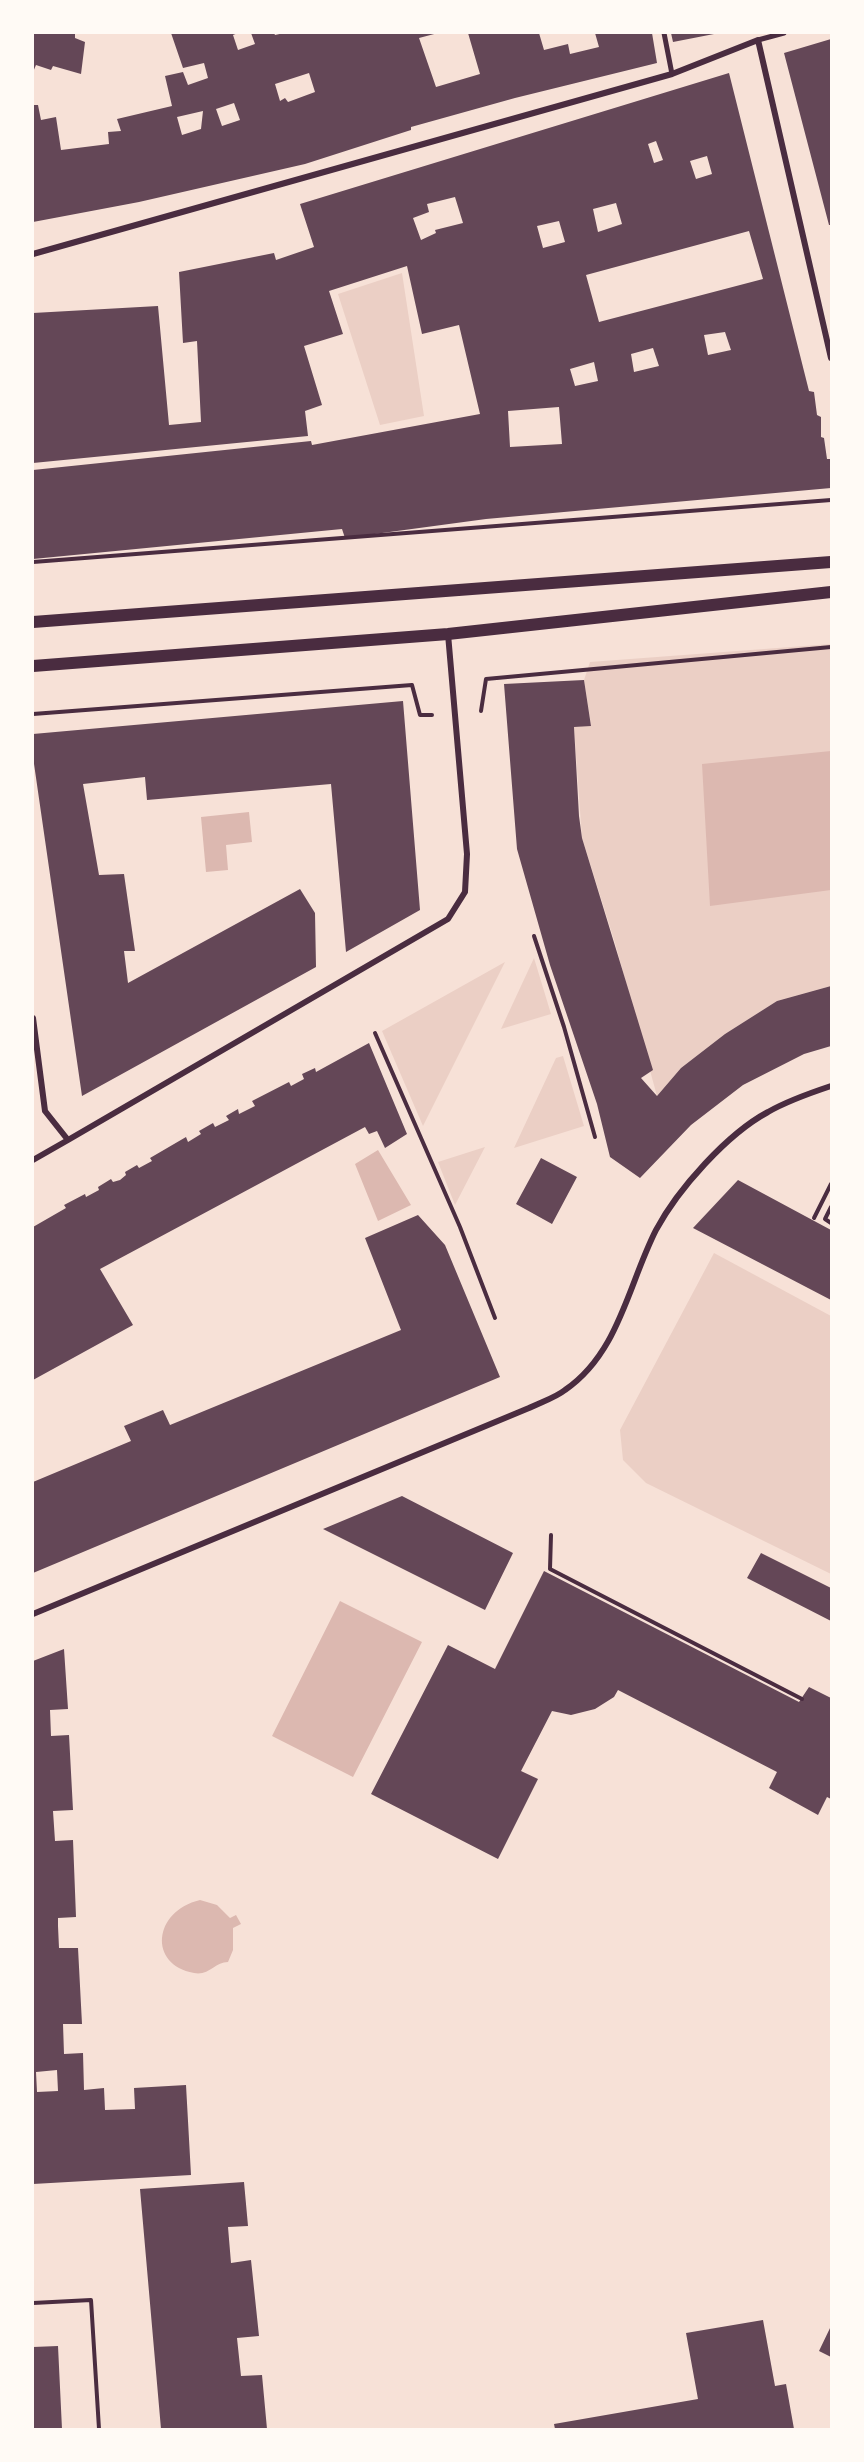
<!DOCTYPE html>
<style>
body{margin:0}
#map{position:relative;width:864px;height:2462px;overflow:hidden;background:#f7e1d7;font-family:"DejaVu Sans",sans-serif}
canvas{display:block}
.frame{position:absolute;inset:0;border:34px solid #fffaf5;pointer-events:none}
</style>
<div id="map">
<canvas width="864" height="2462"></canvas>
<div class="frame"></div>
</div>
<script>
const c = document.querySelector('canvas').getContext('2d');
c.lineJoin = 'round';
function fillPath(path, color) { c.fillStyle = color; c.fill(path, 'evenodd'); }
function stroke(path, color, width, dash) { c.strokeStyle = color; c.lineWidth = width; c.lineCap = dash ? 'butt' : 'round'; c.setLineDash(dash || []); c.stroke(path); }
fillPath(new Path2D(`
 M402,273L424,416L380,425L338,294Z
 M831,644V986L777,1001L725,1034L681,1068L657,1096L615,943L582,838L574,727L591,725L584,680L590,662Z
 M534,958L551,1014L501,1029Z
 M505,962L423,1126L382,1031Z
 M563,1056L584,1126L514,1148L556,1058Z
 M485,1147L455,1205L438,1162Z
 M714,1253L831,1316V1574L646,1483L623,1460L620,1430Z`), '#ebcfc5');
fillPath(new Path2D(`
 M831,751V890L710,906L702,764Z
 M249,812L252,842L226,845L228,870L206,872L201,817Z
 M378,1150L411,1205L378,1221L355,1164Z
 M340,1601L422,1642L353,1777L272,1736Z
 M200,1900L217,1905L230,1918L236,1915L241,1924L233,1928V1950L228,1962C215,1962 209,1976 194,1973C148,1965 153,1911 200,1900Z`), '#dcb8b0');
fillPath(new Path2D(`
 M33,33H75V38L85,42L81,74L53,66L51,70L36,65L33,72Z
 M171,33H238L233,35L238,50L255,44L251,33H274L275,35L284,33H438L419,38L436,87L480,74L468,33H539L544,50L568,44L570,54L599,47L595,33H652L657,63L515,98L411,127V130L305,164L139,202L33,222V105H38L41,120L56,117L61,150L109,144L108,132L121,131L117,119L172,106L165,76L183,72L188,85L208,78L204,63L183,68ZM309,73L315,92L288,102L285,98L280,101L275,84ZM234,103L240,120L222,126L216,109ZM203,111L201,129L182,135L177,117Z
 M671,33H714V34L673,42Z
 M831,39V225H829L784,53Z
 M729,73L809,391L814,392L817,415L821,417V437L824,438L827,459H830L831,488L486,519L345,538L342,529L33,559V470L311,441L312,445L480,414L459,325L422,334L407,266L329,291L343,334L304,346L322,405L305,411L308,436L33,463V313L158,306L169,425L201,422L197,341L183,343L179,272L274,253L276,260L314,247L300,204ZM656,141L663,160L654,163L648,144ZM707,156L712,174L696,179L690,161ZM455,197L463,223L435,230L436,233L421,240L413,218L429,212L427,204ZM616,203L622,224L598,232L593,209ZM559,221L565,242L543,248L537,226ZM749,231L763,279L599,322L586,275ZM725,332L731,350L708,355L704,335ZM653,348L659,366L634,372L631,354ZM594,362L598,381L575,386L570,369ZM559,407L562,444L510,447L508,411Z
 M584,680L591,726L574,727L579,816L582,838L653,1070L641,1078L657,1096L681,1068L725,1034L777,1001L831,986V1046L804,1054L743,1085L691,1125L640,1178L610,1157L597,1104L550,965L517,849L504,684Z
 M403,701L420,910L346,952L331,784L147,800L145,777L83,784L99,875L124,874L135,951H124L128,983L300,889L315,913L316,967L82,1096L33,757V734Z
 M369,1043L407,1134L385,1148L377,1131L369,1134L365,1127L100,1269L133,1325L33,1380V1227L66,1208L64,1205L85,1194L86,1197L99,1190L98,1187L111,1179L113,1182L120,1180L126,1175L125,1172L137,1165L139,1168L152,1161L150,1158L186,1137L188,1142L201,1134L199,1131L213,1123L215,1127L229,1120L226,1116L238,1109L239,1114L255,1106L252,1101L289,1082L291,1086L304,1079L302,1074L315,1068L316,1072Z
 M541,1158L577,1177L552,1224L516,1204Z
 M738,1180L831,1230V1300L693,1228Z
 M418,1215L445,1245L500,1377L33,1573V1482L131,1441L124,1426L163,1410L170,1425L401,1330L365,1238Z
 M402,1496L513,1553L485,1610L323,1529Z
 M761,1553L831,1588V1621L747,1578Z
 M544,1571L799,1702L809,1687L831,1698V1799L827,1797L818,1815L769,1788L777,1772L618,1690L614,1697L595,1709L571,1715L552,1711L521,1771L538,1779L498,1859L371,1794L448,1645L495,1669Z
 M64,1649L68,1709L50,1710L51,1736L69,1735L73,1810L53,1811L55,1841L73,1840L76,1917L58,1918V1926L59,1948H78L82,2024H63L64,2054L83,2053L84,2090L104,2088L105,2110L135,2109L134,2088L186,2085L191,2175L33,2184V1661ZM57,2070L58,2091L37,2092L36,2072Z
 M244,2182L248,2226L228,2227L231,2263L251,2260L259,2336L237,2338L241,2376L262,2375L267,2429H161L140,2189Z
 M763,2320L775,2386L786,2384L794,2429H555L554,2424L698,2399L686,2333Z
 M831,2326V2357L819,2351Z
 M58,2346L62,2429H33V2347Z`), '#644757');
stroke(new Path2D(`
 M33,562L831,500
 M481,711L486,679L831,647
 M33,714L412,685L420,715H432
 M534,936L564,1027L595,1137
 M375,1033L460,1227L495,1318
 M831,1207L825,1219L831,1223
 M814,1218L831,1184
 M551,1535L550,1569L802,1699
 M33,2303L91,2300L99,2429`), '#4a2c40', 4);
stroke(new Path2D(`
 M664,33L672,74
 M758,40L784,33`), '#4a2c40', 5);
stroke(new Path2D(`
 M33,254L672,74L758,40L831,358
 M33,1018L45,1111L68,1140L33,1160
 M68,1140L448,919L465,892L467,854L448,634
 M33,1614L529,1408C541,1402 555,1398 565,1390C619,1353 628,1285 656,1230C678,1189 727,1134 768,1112C787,1101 810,1093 831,1086`), '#4a2c40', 6);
stroke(new Path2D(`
 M33,622L831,562
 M33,666L448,634L831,592`), '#4a2c40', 12);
</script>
